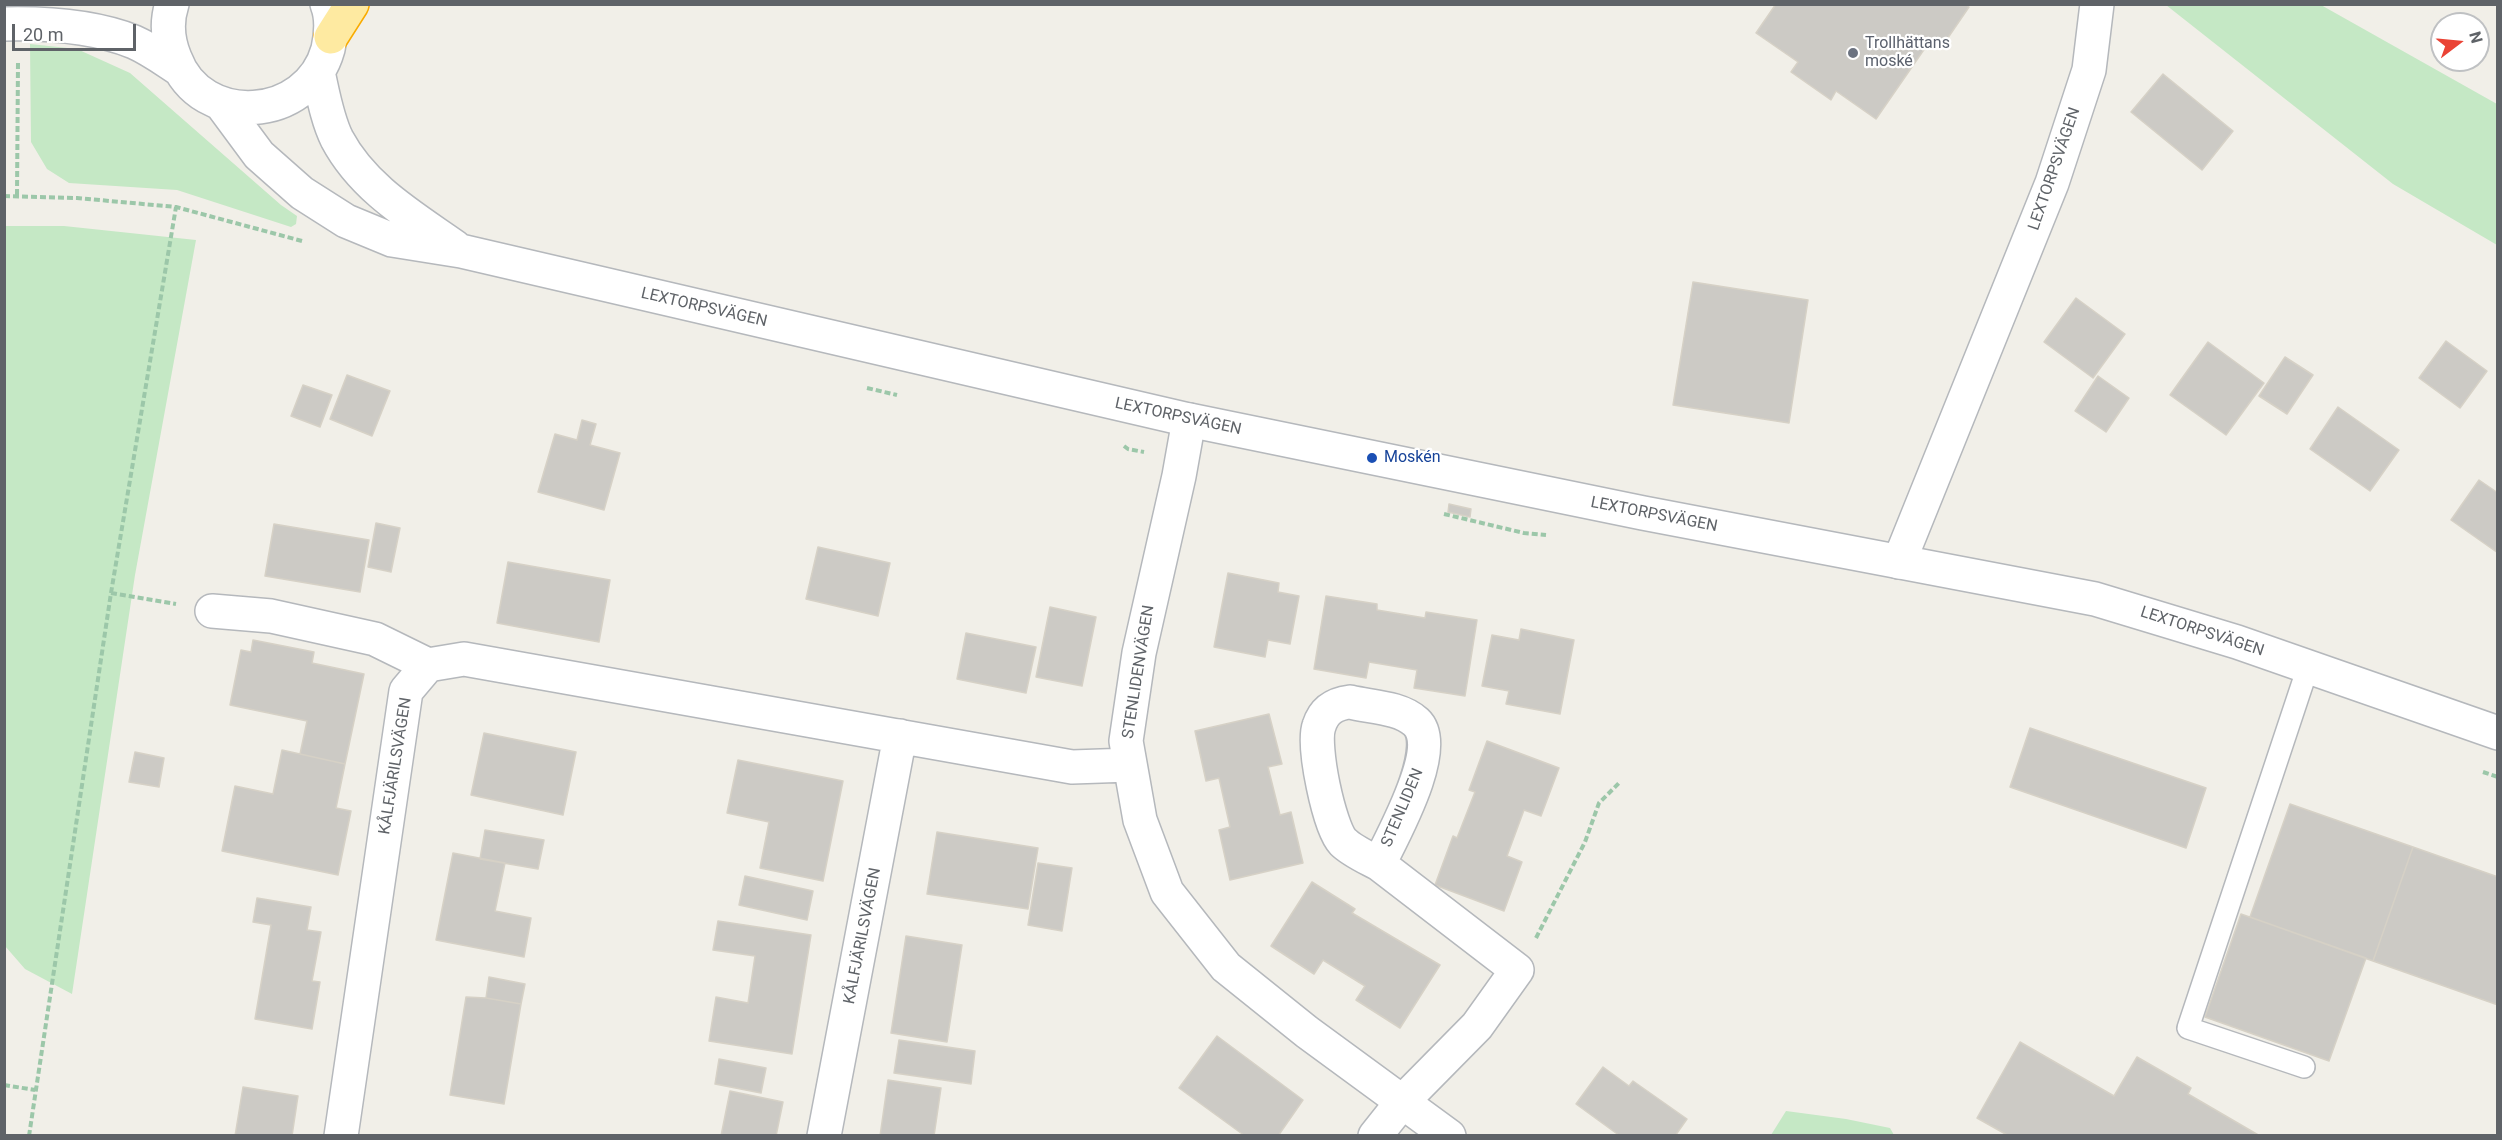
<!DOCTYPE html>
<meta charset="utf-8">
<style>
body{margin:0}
#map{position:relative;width:2502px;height:1140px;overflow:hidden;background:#f1efe8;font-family:Roboto,sans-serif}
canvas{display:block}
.frame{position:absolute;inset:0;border:6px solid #5f6368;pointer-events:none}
.north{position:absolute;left:2430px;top:12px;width:60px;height:60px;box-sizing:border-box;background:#fff;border:2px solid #bfc1c3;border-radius:50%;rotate:74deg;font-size:16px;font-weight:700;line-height:24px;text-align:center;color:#5f6368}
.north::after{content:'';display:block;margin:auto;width:21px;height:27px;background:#ea4335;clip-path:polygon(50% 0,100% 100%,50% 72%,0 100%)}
.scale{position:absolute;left:12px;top:24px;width:124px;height:27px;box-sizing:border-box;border:3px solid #5f6368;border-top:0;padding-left:8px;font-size:18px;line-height:21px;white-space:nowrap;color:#5f6368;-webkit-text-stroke:4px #fff;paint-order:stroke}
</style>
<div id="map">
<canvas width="2502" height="1140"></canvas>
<div class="frame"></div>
<div class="north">N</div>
<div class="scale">20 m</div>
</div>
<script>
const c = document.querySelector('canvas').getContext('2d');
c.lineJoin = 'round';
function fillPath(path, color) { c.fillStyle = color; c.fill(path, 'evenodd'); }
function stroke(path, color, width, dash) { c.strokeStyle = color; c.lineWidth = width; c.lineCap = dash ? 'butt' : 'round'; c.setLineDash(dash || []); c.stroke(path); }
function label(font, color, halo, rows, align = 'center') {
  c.font = font + ' Roboto,sans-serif'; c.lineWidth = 4.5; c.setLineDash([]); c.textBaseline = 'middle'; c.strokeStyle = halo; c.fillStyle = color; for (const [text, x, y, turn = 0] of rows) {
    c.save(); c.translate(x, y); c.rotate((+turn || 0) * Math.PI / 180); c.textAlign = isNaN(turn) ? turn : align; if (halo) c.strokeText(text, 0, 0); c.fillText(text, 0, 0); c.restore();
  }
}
fillPath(new Path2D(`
 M2166,5H2321L2497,104V245L2393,184Z
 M30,44L77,49L130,73L281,205L297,216L296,224L291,227L177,190L69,183L47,169L31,142Z
 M5,226H64L196,240L135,575L72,994L25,969L5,946Z
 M1786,1111L1846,1119L1890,1128L1894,1135H1771Z`), '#c5e8c5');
const building = new Path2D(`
 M1776,4H1965L1969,7L1943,45L1932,38L1876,119L1836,91L1831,100L1791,72L1798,62L1756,33Z
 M2163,74L2233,131L2202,170L2131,112Z
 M1693,282L1808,300L1789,423L1673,405Z
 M2076,298L2125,334L2093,378L2044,342Z
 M2446,341L2487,371L2460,408L2419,378Z
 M2208,342L2264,383L2226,435L2170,395Z
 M2285,357L2313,375L2287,414L2259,396Z
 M347,375L390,391L372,436L330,419Z
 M2098,376L2129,398L2106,432L2075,411Z
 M303,385L332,395L320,427L291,416Z
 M2338,407L2399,450L2370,491L2310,449Z
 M582,420L596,424L590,445L620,453L604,510L538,492L555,434L577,440Z
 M2479,480L2498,493V553L2451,520Z
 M1449,504L1471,509L1470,517L1448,512Z
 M376,523L400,528L391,572L368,567Z
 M274,524L369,540L360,592L265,576Z
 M818,547L890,563L878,616L806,599Z
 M508,562L610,580L599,642L497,623Z
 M1228,573L1279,583L1278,592L1299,596L1290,644L1268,640L1265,657L1214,647Z
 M1326,596L1377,604V610L1425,618L1426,612L1477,620L1465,696L1414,688L1417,670L1369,662L1366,678L1314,669Z
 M1050,607L1096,617L1082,686L1036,677Z
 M1521,629L1574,640L1560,714L1506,704L1509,691L1482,686L1492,635L1519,640Z
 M966,633L1036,647L1026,693L957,679Z
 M253,640L314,652L312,663L364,674L345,764L300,754L307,721L230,705L241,650L251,652Z
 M1269,714L1282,764L1268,767L1280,815L1291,812L1303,863L1230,880L1219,830L1230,827L1219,778L1206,781L1195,731Z
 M2030,728L2206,788L2186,848L2010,787Z
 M484,733L576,752L563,815L471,795Z
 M1487,741L1559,768L1541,816L1524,810L1507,856L1522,862L1504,911L1435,885L1453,836L1457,838L1475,792L1469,790Z
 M282,750L345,764L336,808L351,811L338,875L222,851L235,786L273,794Z
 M135,752L164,758L159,787L129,782Z
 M738,760L843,781L823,881L760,868L769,822L727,813Z
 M2290,804L2413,847L2373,961L2250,917Z
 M485,830L544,840L538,869L480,859Z
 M937,832L1038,848L1028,909L927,894Z
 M2413,847L2498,877V1005L2373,961Z
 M453,853L505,863L495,911L531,918L524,957L436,940Z
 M1038,863L1072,868L1062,931L1028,925Z
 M745,876L813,891L807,920L739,905Z
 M1312,882L1355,909L1352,913L1440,965L1400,1028L1356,1000L1365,986L1323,960L1314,974L1271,946Z
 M257,898L311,907L307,930L321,932L312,981L320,982L312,1029L255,1019L271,925L253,922Z
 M2241,914L2366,958L2329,1061L2205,1017Z
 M718,921L811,935L792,1054L709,1041L716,997L748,1003L755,956L713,950Z
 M906,936L962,945L947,1042L891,1033Z
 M489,977L525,984L521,1004L486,998Z
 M466,997L486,998L521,1004L504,1104L450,1095Z
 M1217,1036L1303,1100L1278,1136H1245L1179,1088Z
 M899,1040L975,1051L971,1084L894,1073Z
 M2020,1042L2114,1096L2137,1057L2191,1088L2188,1094L2260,1136H2009L1977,1118Z
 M719,1059L766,1068L761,1093L715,1084Z
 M1603,1067L1629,1086L1633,1081L1687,1119L1675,1136H1620L1576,1104Z
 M888,1080L941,1088L934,1136H880Z
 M243,1087L298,1096L292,1136H235Z
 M730,1091L783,1102L776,1136H721Z`);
fillPath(building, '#cccac5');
stroke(building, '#d6d1c6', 1.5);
const service = new Path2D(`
 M2304,1067L2188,1028L2308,667`);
const minor = new Path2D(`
 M1189,420L1179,476L1139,653L1126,741L1140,820L1167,892L1226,967L1307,1032L1449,1136
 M1899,562L2052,183L2089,70L2097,4
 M212,611L271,616L375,639L428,665
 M1350,702C1370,707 1400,707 1416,722C1443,747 1392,837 1379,864C1368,858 1352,851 1343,842C1329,827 1312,745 1319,726C1324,710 1334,704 1350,702Z
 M341,1136L406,691L428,665L464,659L1072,767L1130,765
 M824,1136L900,736
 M1375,1136L1402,1102L1477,1026L1517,970L1379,864`);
const tertiary = new Path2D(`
 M172,4C166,22 168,41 175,58C201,129 308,122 328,49C331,35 333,19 327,4
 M4,24C47,23 94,26 134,42C150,49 165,60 179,69
 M318,72C323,94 327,119 337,139C363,188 411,216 455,247
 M222,105L259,155L302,193L346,221L392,240L461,251L1189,420L1643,513L2095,599L2237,642L2498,733`);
const trunk = new Path2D(`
 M331,37L352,4`);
stroke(service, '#b5b8bc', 24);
stroke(minor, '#b5b8bc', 36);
stroke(tertiary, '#b5b8bc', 36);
stroke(trunk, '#f9ab00', 36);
stroke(new Path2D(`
 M17,195L18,62
 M4,196L77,198L176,207L302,241
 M867,388L897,395
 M1124,446L1128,449L1144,452
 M1444,514L1524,533L1546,535
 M111,593L176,604
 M2483,772L2498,777
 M1536,938L1585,842L1599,803L1619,783
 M4,1085L35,1090
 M29,1136L111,593L176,207`), '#9cc7a9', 4, [6, 3]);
stroke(service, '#fff', 21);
stroke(minor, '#fff', 33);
stroke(tertiary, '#fff', 33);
stroke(trunk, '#feeaa1', 33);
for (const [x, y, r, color] of [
 [1853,53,6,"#6b7280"],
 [1372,458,6,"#1a4fb4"]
]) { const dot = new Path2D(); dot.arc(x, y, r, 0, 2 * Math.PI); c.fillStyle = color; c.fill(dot); stroke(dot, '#fff', 2); }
label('16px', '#5b616d', '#fff', [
 ["Trollhättans",1865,44],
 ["moské",1865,62]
], 'left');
label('16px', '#5f6368', '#fff', [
 ["LEXTORPSVÄGEN",2055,169,-71],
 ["LEXTORPSVÄGEN",704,308,13],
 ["LEXTORPSVÄGEN",1178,417,12],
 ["LEXTORPSVÄGEN",1654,515,11],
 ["LEXTORPSVÄGEN",2202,632,18],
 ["STENLIDENVÄGEN",1139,672,-81],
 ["KÅLFJÄRILSVÄGEN",396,766,-81],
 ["STENLIDEN",1403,808,-67],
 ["KÅLFJÄRILSVÄGEN",863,936,-79]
]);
label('16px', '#164399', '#fff', [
 ["Moskén",1384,458]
], 'left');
</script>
